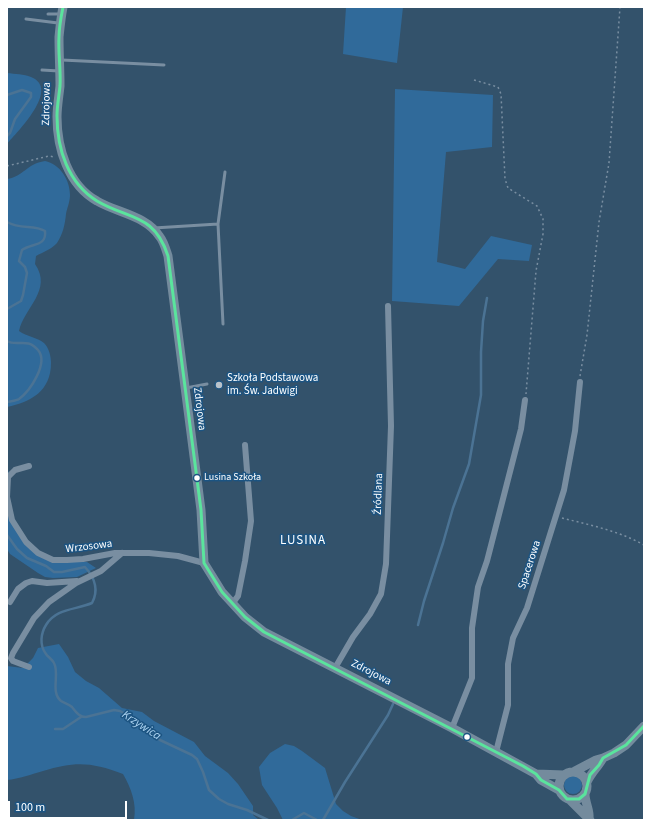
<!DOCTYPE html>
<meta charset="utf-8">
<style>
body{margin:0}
#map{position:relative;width:651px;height:827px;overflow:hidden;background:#33526b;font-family:"Source Sans 3",sans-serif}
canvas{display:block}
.frame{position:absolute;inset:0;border:8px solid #fff;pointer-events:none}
.scale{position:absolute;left:8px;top:801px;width:119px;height:18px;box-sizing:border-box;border:2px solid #fff;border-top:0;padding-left:5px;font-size:12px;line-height:14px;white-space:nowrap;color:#fff;-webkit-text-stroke:3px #1c5482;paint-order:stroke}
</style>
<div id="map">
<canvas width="651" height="827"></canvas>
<div class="frame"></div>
<div class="scale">100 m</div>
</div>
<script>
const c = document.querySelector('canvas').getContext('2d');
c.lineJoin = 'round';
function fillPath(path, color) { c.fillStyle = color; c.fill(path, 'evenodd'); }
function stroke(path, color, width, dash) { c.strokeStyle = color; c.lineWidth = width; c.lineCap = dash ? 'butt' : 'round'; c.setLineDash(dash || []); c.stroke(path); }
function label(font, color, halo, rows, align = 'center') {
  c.font = font + ' "Source Sans 3",sans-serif'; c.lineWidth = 3; c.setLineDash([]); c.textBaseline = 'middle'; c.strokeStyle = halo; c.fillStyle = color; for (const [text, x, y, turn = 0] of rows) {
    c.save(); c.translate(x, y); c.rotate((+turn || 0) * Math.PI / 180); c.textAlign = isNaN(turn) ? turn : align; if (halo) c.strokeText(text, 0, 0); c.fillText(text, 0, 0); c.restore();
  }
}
fillPath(new Path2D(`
 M346,7H403L397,63L343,54Z
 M7,73C15,74 24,74 31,77C61,89 17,132 7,144Z
 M395,89L493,95L492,147L446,152L437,262L465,269L491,236L532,245L529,261L498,259L459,306L392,301Z
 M45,161C60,164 70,180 70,195C70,202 67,208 66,214C65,224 63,234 57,243C52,249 43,252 36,256L35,264C53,290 24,308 19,331C27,337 37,337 44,343C49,348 51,356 51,363C51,391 31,402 7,407V179C23,177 26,164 45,161Z
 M7,466L9,474L8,490L14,524L43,558L87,562L96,568L77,577L53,578L45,577L38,573L10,554L7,549Z
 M59,644L68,657L75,672L86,681L99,688L122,708L142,712L154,721L194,742L205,756L228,773L238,784L253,806V815L259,820H134C137,803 131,788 123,774C92,762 75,761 43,771C32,774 19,779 7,780V666L23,668L33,658L38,648Z
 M285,744L294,746L302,751L325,768L336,804L343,811L351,816L362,820H283L277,808L262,785L259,767L270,753Z
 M564 785a9 9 0 1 1 18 0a9 9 0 1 1-18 0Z`), '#306a9a');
stroke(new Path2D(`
 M7,95L22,90L31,93V97L15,119L10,133L7,136
 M7,222C21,230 34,224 45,231C47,247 31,243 22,250L19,261L25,267L27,273L23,295L21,301L7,309
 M7,341C17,347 27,337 38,350C49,363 30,391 19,399C16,401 11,401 7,402
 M7,535L17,549L27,558L46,566L54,572H62L85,567C95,578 99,590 92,603C76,610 56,608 46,625C41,633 39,645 46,654C48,657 52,659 54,663C60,674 50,692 61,701C64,703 69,704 72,707C76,712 79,717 86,717L114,710L120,711L137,721L160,740L192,755L197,759L203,772L209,790L219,799L228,804L247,810L268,820
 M418,625L424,601L443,543L453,508L469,464L481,395V352L483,321L487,298
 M55,729H63L81,717
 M292,820L304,813L317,820
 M323,820L345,782L388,715L393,704`), '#4b7394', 2.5);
stroke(new Path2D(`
 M474,80L498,87L501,94L505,179L508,188L537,206L543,219V234L536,271L526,394
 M7,166L49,156L54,157
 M580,376L587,335L599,222L609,163L620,7
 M562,518C590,525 619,531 644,545`), '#798ea1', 1.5, [2, 3]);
stroke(new Path2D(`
 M48,14H60
 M26,19L58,23
 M62,60L164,65
 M42,70L59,71
 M218,224L223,324
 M154,228L218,224L225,172
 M186,388L207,384`), '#798ea1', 3);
stroke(new Path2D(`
 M29,466L15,470L8,477L7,497L12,520L26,542L38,553L53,560H67L83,559L115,553H149L178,556L204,563
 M10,602L18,589L26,583L32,581L47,583L77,581
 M232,604L238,596L245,561L251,521L245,445
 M29,667L13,661L11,658L13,653L34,618L49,602L76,583L101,571L122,553
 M335,668L353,637L370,614L381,594L386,564L391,426L388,306
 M452,728L472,678V628L478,587L487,561L521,429L525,400
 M496,752L508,705V664L513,638L527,608L564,490L575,431L580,382`), '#798ea1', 6);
stroke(new Path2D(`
 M63,7C61,17 60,27 59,37C59,54 60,70 60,86C59,96 57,107 57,117C57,148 68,185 97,201C117,213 146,215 160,237C164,242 166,250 168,256L201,510L204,563L222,592L245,617L264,632L452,728L536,774L541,780L559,790
 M575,771L596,760L603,758L614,753L626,745L644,726
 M559 786a14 14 0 1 1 28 0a14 14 0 1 1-28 0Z
 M536,774L564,775
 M587,782C591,773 598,767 603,758
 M585,794C585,803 590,810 589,818
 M570,800L590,820`), '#748b9d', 9);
stroke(new Path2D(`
 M63,7C61,17 59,27 59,37C58,53 61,70 60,86C59,96 57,106 57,116C57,149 68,183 97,201C129,220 154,213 168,256L201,510L204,563L222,592L245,617L264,632L523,766L536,774L541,780L559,790L567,799H579L585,794L590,775L599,765L603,758L626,745L644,726`), '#5ae49d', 3);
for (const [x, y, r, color] of [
 [219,385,4,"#b8c2cb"],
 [197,478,3.5,"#fff"],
 [467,737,3.5,"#fff"]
]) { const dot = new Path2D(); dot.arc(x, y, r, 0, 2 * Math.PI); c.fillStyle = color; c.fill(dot); stroke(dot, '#1c5482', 1.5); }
label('10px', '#fff', '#1c5482', [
 ["Lusina Szkoła",204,478]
], 'left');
label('11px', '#fff', '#1c5482', [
 ["Zdrojowa",47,104,-89],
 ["Zdrojowa",199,409,83],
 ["Źródlana",379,494,-88],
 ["Wrzosowa",89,547,-7],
 ["Spacerowa",530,565,-72],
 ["Zdrojowa",371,673,27]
]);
label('11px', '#fff', '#1c5482', [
 ["Szkoła Podstawowa",227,379],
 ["im. Św. Jadwigi",227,392]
], 'left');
label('italic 12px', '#add4f2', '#1c5482', [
 ["Krzywica",141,726,33]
]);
c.letterSpacing = '1px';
label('13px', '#fff', '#1c5482', [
 ["LUSINA",303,541]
]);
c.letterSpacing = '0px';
</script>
